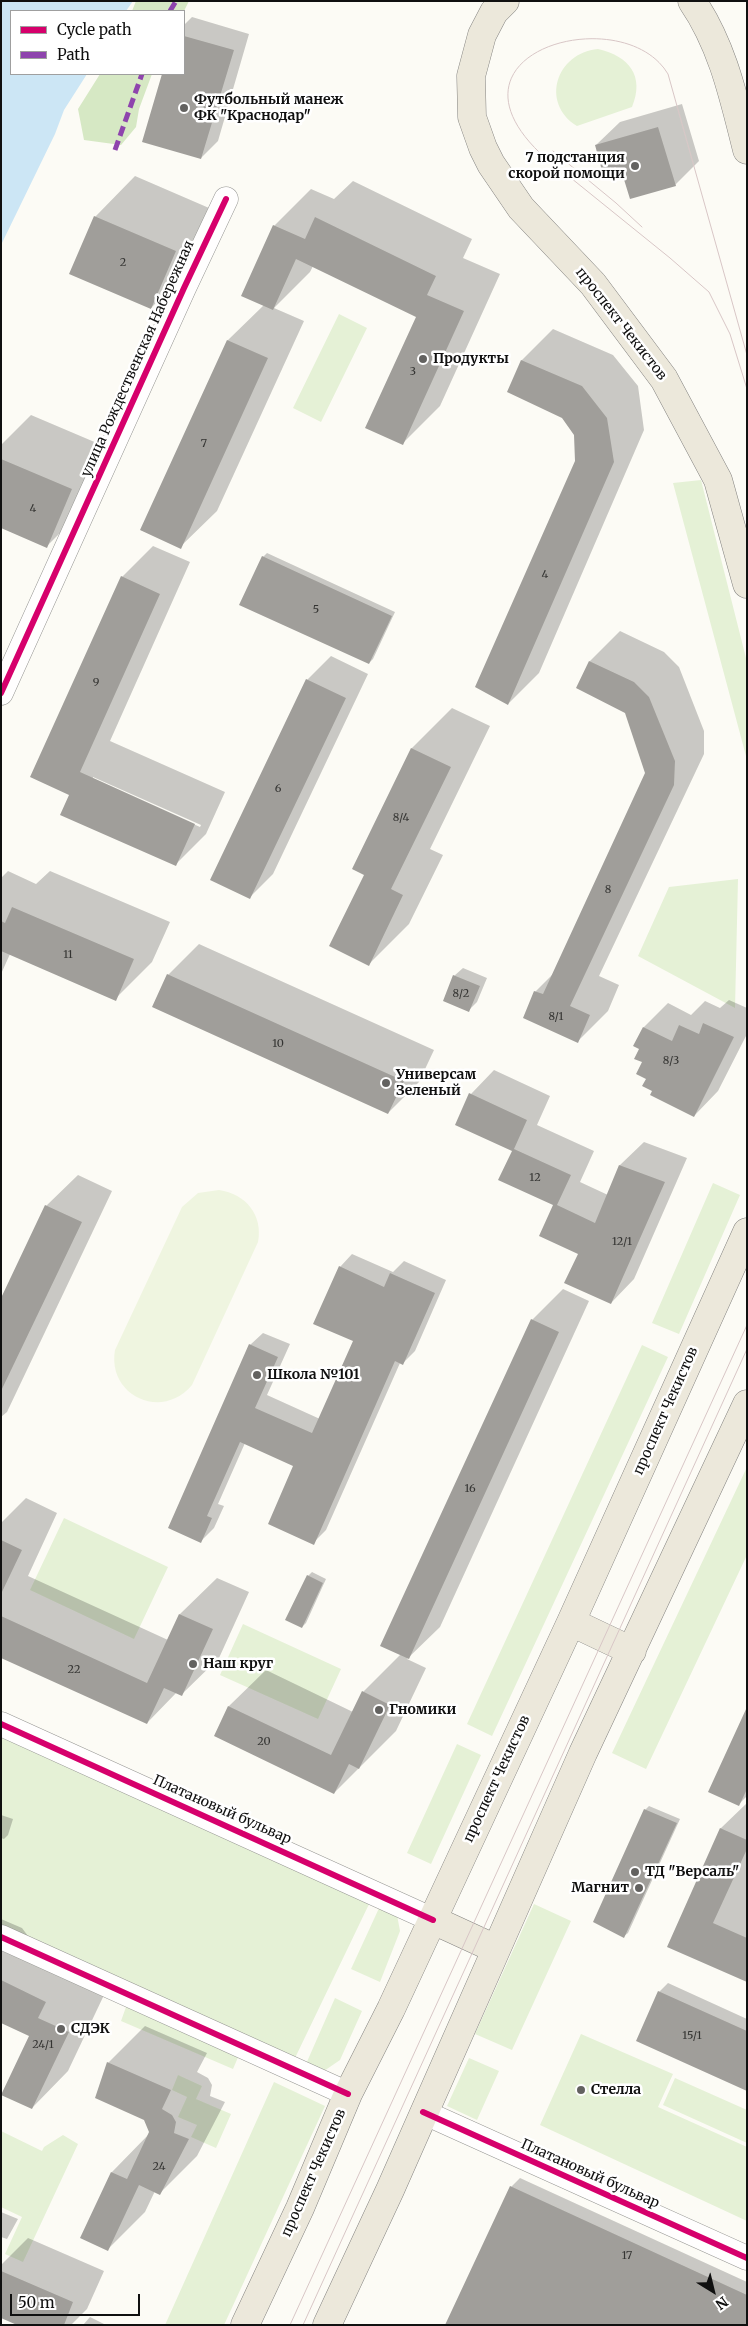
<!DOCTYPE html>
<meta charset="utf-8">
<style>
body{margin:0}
#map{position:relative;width:748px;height:2326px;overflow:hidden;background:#fcfbf5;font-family:Merriweather,serif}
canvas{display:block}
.frame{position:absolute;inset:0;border:2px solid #101010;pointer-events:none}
.legend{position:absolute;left:10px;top:10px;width:175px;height:65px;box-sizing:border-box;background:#fff;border:1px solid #9f9f9f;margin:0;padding:6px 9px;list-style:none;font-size:15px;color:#101010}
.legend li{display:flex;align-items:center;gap:10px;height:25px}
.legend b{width:25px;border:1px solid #9f9f9f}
.north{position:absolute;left:688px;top:2266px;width:50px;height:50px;-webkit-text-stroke:4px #fff;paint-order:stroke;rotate:144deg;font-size:14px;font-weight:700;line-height:20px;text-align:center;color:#101010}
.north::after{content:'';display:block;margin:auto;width:18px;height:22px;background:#101010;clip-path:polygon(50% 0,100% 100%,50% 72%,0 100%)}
.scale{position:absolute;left:10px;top:2294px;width:130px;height:22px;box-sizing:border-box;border:2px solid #101010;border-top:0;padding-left:6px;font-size:15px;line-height:18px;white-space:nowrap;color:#101010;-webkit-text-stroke:4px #fff;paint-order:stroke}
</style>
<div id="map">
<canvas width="748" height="2326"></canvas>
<div class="frame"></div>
<ul class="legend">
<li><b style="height:6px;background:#d6006c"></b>Cycle path</li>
<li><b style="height:6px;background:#8e44ad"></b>Path</li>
</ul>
<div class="north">N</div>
<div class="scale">50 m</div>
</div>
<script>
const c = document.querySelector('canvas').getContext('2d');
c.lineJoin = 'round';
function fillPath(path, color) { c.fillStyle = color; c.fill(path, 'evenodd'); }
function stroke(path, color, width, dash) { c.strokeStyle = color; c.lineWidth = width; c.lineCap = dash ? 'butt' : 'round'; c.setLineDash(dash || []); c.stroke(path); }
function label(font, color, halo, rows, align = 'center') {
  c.font = font + ' Merriweather,serif'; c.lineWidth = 5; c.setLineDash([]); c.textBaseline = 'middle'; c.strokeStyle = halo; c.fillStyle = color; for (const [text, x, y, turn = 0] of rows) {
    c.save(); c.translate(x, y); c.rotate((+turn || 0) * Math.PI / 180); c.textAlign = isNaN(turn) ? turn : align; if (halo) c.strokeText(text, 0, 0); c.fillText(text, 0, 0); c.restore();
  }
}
fillPath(new Path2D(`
 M598,49C629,56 645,76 632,107L577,126C540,103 556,53 598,49Z
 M339,314L367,328L321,422L293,408Z
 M701,480L747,662L746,756L673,483Z
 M738,879L735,1008L638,956L669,887Z
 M713,1183L740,1195L679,1334L652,1323Z
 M642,1345L668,1357L492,1736L467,1724Z
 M747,1467V1555L646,1769L612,1753Z
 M64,1518L168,1567L134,1639L30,1590Z
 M243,1624L341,1669L318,1719L220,1675Z
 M1,1733L371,1900L295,2058L1,1924Z
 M457,1744L481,1755L431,1864L407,1853Z
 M534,1904L571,1921L512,2050L475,2034Z
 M380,1906L397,1915L400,1931L380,1982L351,1969Z
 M335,1998L362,2011L340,2060L324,2071L306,2064Z
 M126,2007L239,2055L233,2069L121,2021Z
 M581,2034L673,2074L658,2107L747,2147V2221L540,2125Z
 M469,2058L499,2071L477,2120L447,2106Z
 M178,2075L202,2086L196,2099L231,2114L216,2148L191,2137L197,2125L178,2117L187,2097L172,2090Z
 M675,2078L747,2110V2143L663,2105Z
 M274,2082L325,2106L224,2325H165Z
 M1,2131L42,2151L44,2147L63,2135L78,2144L23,2262L5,2254L22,2217L1,2207Z`), '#e5f1d6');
fillPath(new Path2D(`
 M136,1H189L184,11H132Z
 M100,74H152L139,109L136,127L121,145L84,140L78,109Z`), '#d6e8c4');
fillPath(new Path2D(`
 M219,1190C246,1194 263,1215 258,1242L192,1385C162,1421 107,1396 115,1350L182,1207L198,1193Z`), '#eff5e0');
fillPath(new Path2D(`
 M1,1H133L126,11H11V74H87L64,110L55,134L1,245Z`), '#cce6f5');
fillPath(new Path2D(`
 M192,17L249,34L218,141L201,158L143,141L163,74H184V25Z
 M682,104L699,161L675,185L623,171L596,145L620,122Z
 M135,176L216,211L191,267L151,308L95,217Z
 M353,181L472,239L463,258L500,274L440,406L403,443L417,316L313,266L310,272L274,308L304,321L217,511L180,547L141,530L228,340L264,305L274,226L311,189L334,199Z
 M553,329L613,355L638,386L644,430L539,673L508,704L577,461L575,435L563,417L508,391L522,360Z
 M31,415L111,449L87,506L47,546L1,527V445Z
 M153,546L190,562L110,741L225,792L206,834L175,865L71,794L122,577ZM93,777L201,825L200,827L93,779Z
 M267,553L395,612L373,659L369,663L263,557Z
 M620,631L664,652L679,667L704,731V754L599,976L619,985L608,1011L578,1041L535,992L554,973L646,773L626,712L577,688L590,661Z
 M331,656L368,674L273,874L250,897L307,680Z
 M452,708L490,726L430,849L443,855L409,924L369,964L366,875L353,869L412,748Z
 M8,871L36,884L50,871L170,922L152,962L115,999L10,954L1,974V878Z
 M199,944L434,1050L419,1082L388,1113L168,975Z
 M463,968L487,978L477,1002L469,1010L454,976Z
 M729,1000L747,1008V1034L718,1091L694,1116L654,1091L647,1079L641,1048L644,1027L668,1003L691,1015L705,1001L720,1008Z
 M494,1070L550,1096L537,1125L594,1151L580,1182L608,1195L620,1165L644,1142L687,1158L634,1279L611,1303L579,1254L555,1205L471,1094Z
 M78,1175L112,1191L7,1412L1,1417V1301L46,1206Z
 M352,1254L393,1272L404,1261L446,1280L415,1351L402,1364L400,1363L326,1530L313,1543L295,1465L245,1443L218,1504L224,1506L214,1528L201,1541L169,1527L250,1345L263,1333L290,1344L267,1395L320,1419L354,1341L340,1267Z
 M563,1289L589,1301L440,1627L407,1659L426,1668L396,1731L334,1793L215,1735L229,1706L266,1670L353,1712L363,1692L401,1654L532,1320Z
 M26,1498L57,1513L28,1576L168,1640L180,1614L217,1578L249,1592L219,1658L182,1694L177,1692L147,1723L1,1656V1523Z
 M312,1572L326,1579L306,1623L302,1627L308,1576Z
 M747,1710V1796L738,1805Z
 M747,1803V1981L668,1946L721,1828Z
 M649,1806L680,1819L628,1933L624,1936L645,1810Z
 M1,1815L13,1819L8,1835L4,1839L1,1838Z
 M1,1919L22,1928L31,1940L104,1995L68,2071L32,2108L30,2035L1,2021Z
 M668,1983L747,2019V2090L659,1992Z
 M145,2026L207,2053L197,2072L208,2078L212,2085L210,2096L225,2102L197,2156L160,2193L155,2191L145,2212L108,2249L112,2172L151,2132L145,2119L108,2063Z
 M520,2178L747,2282V2325L511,2187Z
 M1,2212L18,2219L7,2239L1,2237Z
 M28,2238L104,2271L87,2309L71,2325H20L1,2317V2265Z
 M90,2317L106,2325H83Z`), '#0003');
fillPath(new Path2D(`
 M184,36L234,50L201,159L142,142L162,74H184Z
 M658,127L676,186L630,199L622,173L604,178L595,145Z
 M94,216L176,251L151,309L69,274Z
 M315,217L436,276L427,295L464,311L403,445L365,428L416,317L296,259L273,310L241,296L273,225L305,239Z
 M227,340L268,358L181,549L140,530Z
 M521,360L582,386L607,418L614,462L508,705L475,687L575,461L574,435L562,418L507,392Z
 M1,459L72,489L47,548L1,528Z
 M262,556L392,616L369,664L239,605Z
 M121,576L160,594L80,772L195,824L176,866L60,815L69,795L30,777Z
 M589,661L634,682L649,697L675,761L674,785L570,1006L590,1015L578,1043L523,1018L534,991L543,994L645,773L625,713L576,688Z
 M306,679L346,698L250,899L210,880Z
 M411,748L451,767L391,889L403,895L369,966L329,946L364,875L352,869Z
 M12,907L134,959L116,1001L1,951V921L5,923Z
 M167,974L404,1081L388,1114L152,1007Z
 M453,975L480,986L469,1012L443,1001Z
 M703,1023L734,1037L694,1117L650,1095L652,1091L642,1086L646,1079L636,1074L642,1062L634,1059L639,1049L633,1046L643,1027L672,1041L679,1025L699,1034Z
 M469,1093L527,1120L514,1149L571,1175L557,1205L595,1223L619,1165L665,1182L611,1304L564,1283L578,1254L539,1236L553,1205L498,1180L512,1151L455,1125Z
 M45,1205L82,1222L1,1391V1298Z
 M339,1266L384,1287L390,1273L435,1293L403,1365L395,1361L314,1545L268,1524L293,1466L240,1442L207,1516L212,1518L201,1543L168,1528L249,1344L278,1357L255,1408L312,1433L353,1341L313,1324Z
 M531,1319L559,1332L409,1659L380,1646Z
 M1,1540L22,1550L1,1594Z
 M307,1575L323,1583L302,1628L285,1620Z
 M179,1614L213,1629L182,1696L164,1688L147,1724L1,1658V1616L147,1683Z
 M362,1691L390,1705L359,1769L349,1764L334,1794L214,1736L228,1706L331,1755Z
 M747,1707V1789L739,1806L708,1792Z
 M644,1809L677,1823L624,1938L593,1922Z
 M720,1828L747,1840V1849L713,1923L747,1938V1982L667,1947Z
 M1,1980L46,2002L38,2018L69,2032L32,2109L1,2095L29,2036L1,2023Z
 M658,1991L747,2031V2091L636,2041Z
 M107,2062L171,2090L162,2109L172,2115L176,2122L174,2133L189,2139L160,2195L139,2185L108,2251L80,2238L111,2172L127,2179L149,2132L144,2120L95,2098Z
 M510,2186L747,2295V2325H445Z
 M1,2271L73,2302L64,2325H17L1,2318Z`), '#a09e9a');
const minor = new Path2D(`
 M1,693L184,288L226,199
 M1,1724L433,1920
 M1,1937L348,2094
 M423,2112L747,2258`);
const major = new Path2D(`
 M505,1L494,12L482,35L471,76L472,117L483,148L491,164L521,208L593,284L664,379L718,480L747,584
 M692,1C723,46 734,99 747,150
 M571,1622L632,1651
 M433,1920L496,1949
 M245,2325L300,2208L348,2094L391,2009L571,1622L747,1232
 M327,2325L390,2190L583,1753L747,1404`);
stroke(minor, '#969693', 25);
stroke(major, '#848380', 29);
stroke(minor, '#fffefe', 24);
stroke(major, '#ece8db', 28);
stroke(new Path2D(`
 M553,151L616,203L642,227
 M747,355L668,74C624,0 433,50 540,153L670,258L709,292L730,334L747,389
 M290,2325L747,1325
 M303,2325L747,1349`), '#d8c6c6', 1);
stroke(new Path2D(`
 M170,11L176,1
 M115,150L142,74`), '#8e44ad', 5, [10, 5]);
stroke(new Path2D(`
 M1,693L184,288L226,199
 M1,1724L433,1920
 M1,1937L348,2094
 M423,2112L747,2258`), '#d6006c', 6);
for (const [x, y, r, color] of [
 [184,108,5,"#636260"],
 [635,166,5,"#636260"],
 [423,359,5,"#636260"],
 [386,1083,5,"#636260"],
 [257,1375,5,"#636260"],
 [193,1664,5,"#636260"],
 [379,1710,5,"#636260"],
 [635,1872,5,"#636260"],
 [639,1888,5,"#636260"],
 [61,2029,5,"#636260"],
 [581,2090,5,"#636260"]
]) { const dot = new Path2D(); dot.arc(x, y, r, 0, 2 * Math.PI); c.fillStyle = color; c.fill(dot); stroke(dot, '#fff', 2); }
label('11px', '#343432', null, [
 ["2",123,263],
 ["3",413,372],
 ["7",204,444],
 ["4",33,509],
 ["4",545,575],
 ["5",316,610],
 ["9",96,683],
 ["6",278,789],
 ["8/4",401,818],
 ["8",608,890],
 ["11",68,955],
 ["8/2",461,994],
 ["8/1",556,1017],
 ["10",278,1044],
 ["8/3",671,1061],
 ["12",535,1178],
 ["12/1",622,1242],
 ["16",470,1489],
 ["22",74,1670],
 ["20",264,1742],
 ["15/1",692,2036],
 ["24/1",43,2045],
 ["24",159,2167],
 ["17",627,2256]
]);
label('bold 14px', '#101010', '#fff', [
 ["Футбольный манеж",194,100],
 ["ФК \"Краснодар\"",194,116],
 ["7 подстанция",625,158,"right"],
 ["скорой помощи",625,174,"right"],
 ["Продукты",433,359],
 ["Универсам",396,1075],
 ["Зеленый",396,1091],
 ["Школа №101",267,1375],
 ["Наш круг",203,1664],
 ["Гномики",389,1710],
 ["ТД \"Версаль\"",645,1872],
 ["Магнит",629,1888,"right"],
 ["СДЭК",71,2029],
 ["Стелла",591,2090]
], 'left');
label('14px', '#101010', '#fff', [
 ["проспект Чекистов",621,324,52],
 ["улица Рождественская Набережная",138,359,-66],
 ["проспект Чекистов",666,1411,-66],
 ["проспект Чекистов",497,1779,-65],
 ["Платановый бульвар",222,1810,24],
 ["проспект Чекистов",314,2173,-66],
 ["Платановый бульвар",590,2174,24]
]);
</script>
